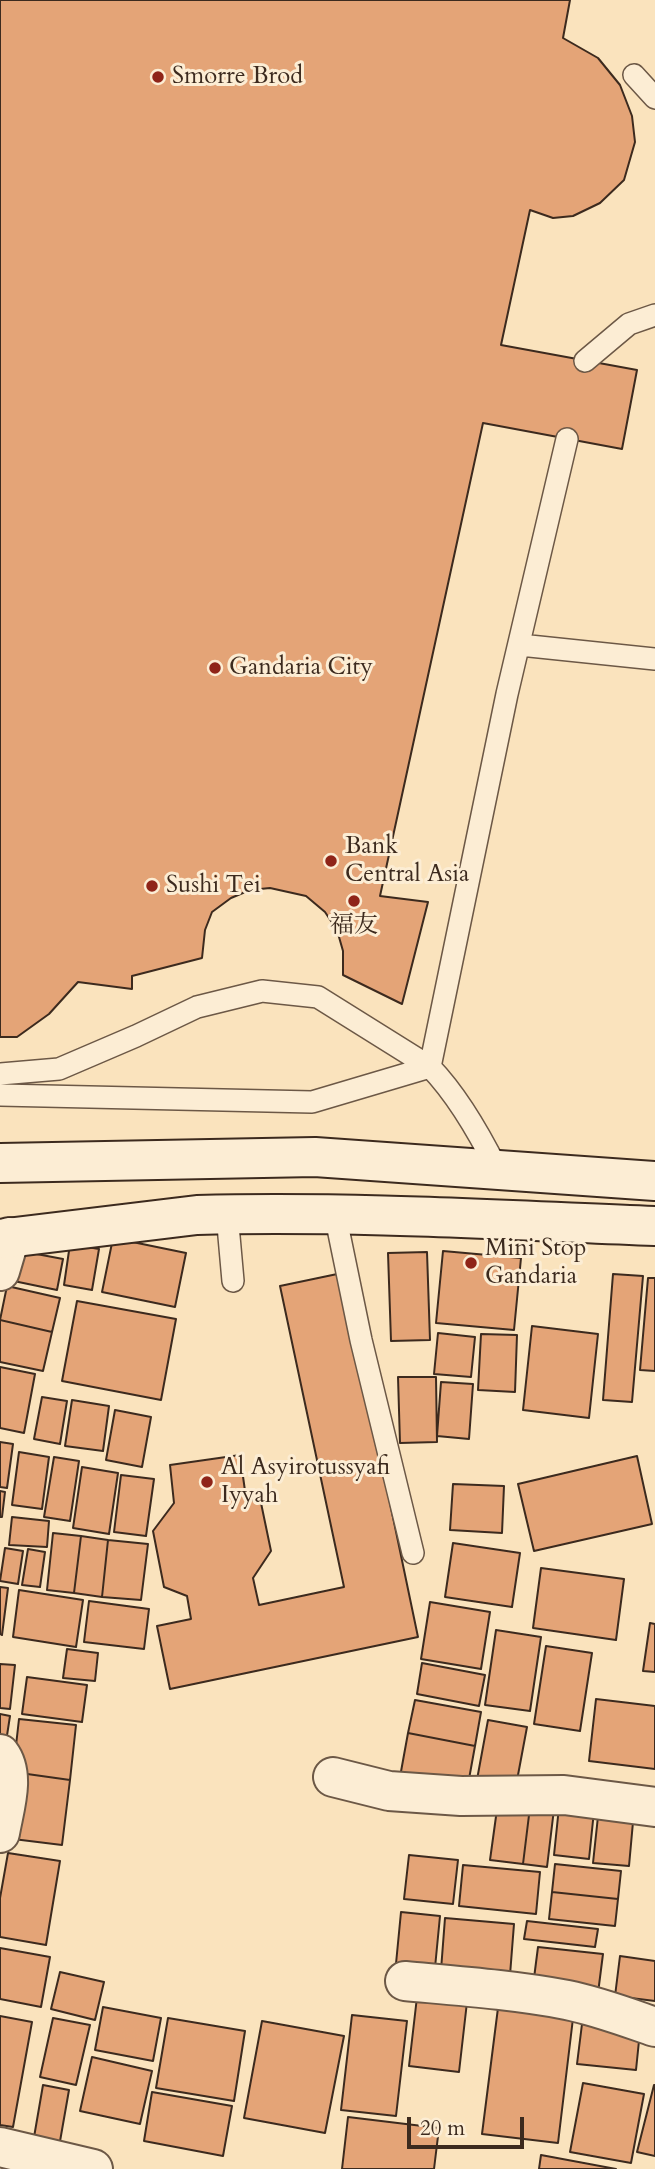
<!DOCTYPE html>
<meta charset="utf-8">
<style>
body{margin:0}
#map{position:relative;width:655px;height:2169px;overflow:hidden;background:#fae3bd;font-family:Cardo,serif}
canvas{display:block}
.scale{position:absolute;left:407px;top:2117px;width:117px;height:32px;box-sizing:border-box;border:4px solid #3c2a1e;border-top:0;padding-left:9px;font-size:21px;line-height:24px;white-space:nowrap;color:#3c2a1e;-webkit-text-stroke:5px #fcedd4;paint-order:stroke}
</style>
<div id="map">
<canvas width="655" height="2169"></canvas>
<div class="scale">20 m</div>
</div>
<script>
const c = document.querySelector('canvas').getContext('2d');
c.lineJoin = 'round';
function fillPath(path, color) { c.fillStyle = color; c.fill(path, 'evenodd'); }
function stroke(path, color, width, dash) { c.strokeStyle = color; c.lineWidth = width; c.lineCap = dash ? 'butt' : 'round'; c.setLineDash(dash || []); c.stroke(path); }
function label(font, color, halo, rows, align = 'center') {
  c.font = font + ' Cardo,"Noto Serif SC",serif'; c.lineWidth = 6; c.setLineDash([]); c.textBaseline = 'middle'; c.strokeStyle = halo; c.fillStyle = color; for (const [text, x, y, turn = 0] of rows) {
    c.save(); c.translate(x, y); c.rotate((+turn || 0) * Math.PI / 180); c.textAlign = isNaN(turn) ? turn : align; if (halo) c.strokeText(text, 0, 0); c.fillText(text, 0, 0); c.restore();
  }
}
const building = new Path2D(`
 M0,0H570L563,38L598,58L620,85L632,116L635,142L624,180L600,203L573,216L553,218L530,210L501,345L637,370L622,449L483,423L380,896L428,902L402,1004L343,975V951L337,930L325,912L306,896L270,888L250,890L231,898L212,912L205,930L202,958L132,976V989L78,982L49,1014L17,1037H0Z
 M113,1238L186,1253L175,1307L102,1292Z
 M70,1244L99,1249L92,1290L64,1285Z
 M10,1249L63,1259L57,1290L4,1279Z
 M443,1251L521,1258L514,1330L436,1323Z
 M427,1252L430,1340L391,1341L388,1253Z
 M342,1273L418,1637L170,1689L157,1626L191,1619L187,1596L164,1587L153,1531L174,1503L170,1465L240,1455L246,1498L261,1503L271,1551L253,1578L259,1605L344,1587L280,1286Z
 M613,1274L643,1276L632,1402L603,1400Z
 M648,1278H655V1371L640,1370Z
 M7,1286L60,1298L52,1332L0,1320Z
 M77,1301L176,1319L161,1400L62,1381Z
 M0,1320L52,1332L43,1371L0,1362Z
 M532,1326L598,1334L589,1418L523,1410Z
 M438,1333L475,1337L471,1377L434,1374Z
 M481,1334L517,1335L515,1392L478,1390Z
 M0,1367L35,1374L24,1433L0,1428Z
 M398,1377H436L437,1442L400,1443Z
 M441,1382L473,1384L469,1439L437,1436Z
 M42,1397L67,1401L60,1444L34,1439Z
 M72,1400L109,1406L103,1451L65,1446Z
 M115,1410L151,1417L142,1467L106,1460Z
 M0,1442L13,1444L7,1488L0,1487Z
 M19,1452L49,1457L42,1509L12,1505Z
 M637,1456L652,1524L534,1551L518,1484Z
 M54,1457L79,1461L70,1521L44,1517Z
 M82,1467L118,1473L109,1534L73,1528Z
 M121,1475L154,1479L146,1536L114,1532Z
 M453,1484L504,1486L502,1533L450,1530Z
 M0,1491L5,1492L2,1517H0Z
 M12,1517L49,1521L47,1547L9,1545Z
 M53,1533L81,1536L74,1593L47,1590Z
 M81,1536L108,1540L102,1597L74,1593Z
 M108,1540L148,1544L141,1600L102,1597Z
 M453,1543L520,1553L512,1607L445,1597Z
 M5,1548L23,1551L18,1584L0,1581Z
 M28,1549L45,1552L40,1587L22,1585Z
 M541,1568L624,1579L616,1640L533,1628Z
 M0,1587L8,1588L2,1635L0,1634Z
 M19,1590L83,1600L76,1647L13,1637Z
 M89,1601L149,1609L144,1649L84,1642Z
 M430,1602L490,1612L481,1669L421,1659Z
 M650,1623L655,1624V1672L643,1671Z
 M496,1630L541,1637L530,1711L485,1705Z
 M546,1646L592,1653L580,1731L534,1724Z
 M67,1649L98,1653L95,1681L63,1678Z
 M422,1663L485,1675L479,1706L417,1694Z
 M0,1664L15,1665L10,1709L0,1708Z
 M27,1677L87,1685L82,1722L22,1714Z
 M596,1699L655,1706V1769L589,1761Z
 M415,1700L481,1712L475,1746L408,1733Z
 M0,1714L10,1716L6,1742L0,1741Z
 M19,1719L76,1725L70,1780L13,1772Z
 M488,1720L527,1727L515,1791L476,1785Z
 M408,1733L475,1746L467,1790L400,1777Z
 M13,1772L70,1780L62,1845L5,1838Z
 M498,1802L530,1807L523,1864L490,1860Z
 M530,1807L554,1809L547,1867L523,1864Z
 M559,1807L594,1811L589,1859L554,1855Z
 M599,1807L634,1811L629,1866L593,1863Z
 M8,1853L60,1861L46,1945L0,1937V1898Z
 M409,1855L458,1860L453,1904L404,1899Z
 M555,1864L621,1871L618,1899L552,1892Z
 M463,1865L540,1872L536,1914L459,1906Z
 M552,1892L618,1899L615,1926L549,1919Z
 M401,1912L440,1916L434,1978L395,1974Z
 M445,1918L514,1924L510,1975L441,1970Z
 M527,1921L598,1929L595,1947L524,1939Z
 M538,1947L603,1954L598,1993L533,1986Z
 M0,1948L50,1957L41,2007L0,1999Z
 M620,1956L655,1961V2001L615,1996Z
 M60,1972L104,1982L95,2020L51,2009Z
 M417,1997L467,2002L459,2072L409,2066Z
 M499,2000L574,2010L558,2143L482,2134Z
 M103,2007L161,2018L153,2061L95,2050Z
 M352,2015L407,2021L396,2116L341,2110Z
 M0,2016L32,2022L13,2127L0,2125Z
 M53,2018L90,2025L76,2085L40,2077Z
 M168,2018L245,2031L234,2101L156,2088Z
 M262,2021L344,2036L325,2133L244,2118Z
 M582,2024L640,2031L636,2070L577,2064Z
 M92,2057L152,2071L140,2124L80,2111Z
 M583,2083L644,2094L631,2163L570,2152Z
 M43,2085L69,2090L59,2147L33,2143Z
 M654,2085H655V2156L637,2152Z
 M152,2092L232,2106L223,2156L144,2141Z
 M348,2117L439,2128L434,2169H342Z
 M541,2155L616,2169H539Z`);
fillPath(building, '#e4a477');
stroke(building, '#3c2a1e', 2);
const service = new Path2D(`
 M634,75L655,98
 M585,361L629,324L655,315
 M520,645L655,659
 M430,1067L507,694L567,439
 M0,1074L59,1069L136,1036L197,1007L262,991L318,997L430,1067C458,1096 479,1133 497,1169
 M0,1095L312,1102L430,1067
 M227,1214L233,1281
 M335,1214L361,1340L413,1553`);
const minor = new Path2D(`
 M0,1271L10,1237
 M0,1754C16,1775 4,1809 0,1833
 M333,1777L389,1791L461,1796L564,1795L655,1807
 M405,1981C459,1986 514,1990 567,2000C597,2006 626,2017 655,2027
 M0,2147L93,2169`);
const secondary = new Path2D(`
 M0,1163L315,1157L655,1181
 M0,1239L197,1215C350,1211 503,1220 655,1226`);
stroke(service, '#6c5846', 24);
stroke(minor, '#6c5846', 42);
stroke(secondary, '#3c2a1e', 42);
stroke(service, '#fcedd4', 21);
stroke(minor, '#fcedd4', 38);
stroke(secondary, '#fcedd4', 38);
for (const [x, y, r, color] of [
 [158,77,7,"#8f2418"],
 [215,668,7,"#8f2418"],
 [331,861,7,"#8f2418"],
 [152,886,7,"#8f2418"],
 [354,901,7,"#8f2418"],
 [471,1263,7,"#8f2418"],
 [207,1482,7,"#8f2418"]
]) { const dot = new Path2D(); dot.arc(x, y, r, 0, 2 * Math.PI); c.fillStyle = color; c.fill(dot); stroke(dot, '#fcedd4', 2.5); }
label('24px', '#3c2a1e', '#fcedd4', [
 ["Smorre Brod",172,77],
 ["Gandaria City",229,668],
 ["Bank",345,847],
 ["Central Asia",345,875],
 ["Sushi Tei",166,886],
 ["福友",354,926,"center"],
 ["Mini Stop",485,1249],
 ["Gandaria",485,1277],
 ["Al Asyirotussyafi",221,1468],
 ["Iyyah",221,1496]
], 'left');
</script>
